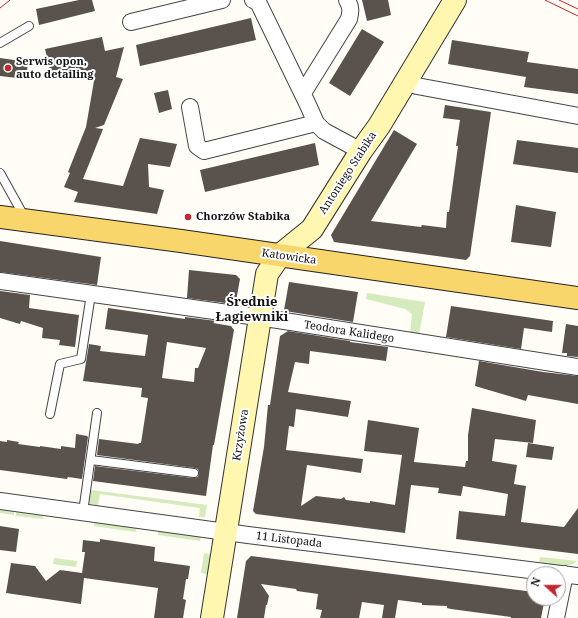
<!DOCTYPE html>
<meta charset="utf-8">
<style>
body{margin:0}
#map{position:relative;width:578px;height:618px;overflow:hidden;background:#fffdf5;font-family:"Noto Serif",serif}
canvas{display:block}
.north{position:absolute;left:526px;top:566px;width:40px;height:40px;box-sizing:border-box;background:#fff;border:1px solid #a0a0a0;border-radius:50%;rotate:291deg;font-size:11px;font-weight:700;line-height:16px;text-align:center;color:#111}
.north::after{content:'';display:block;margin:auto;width:14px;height:18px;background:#c4262e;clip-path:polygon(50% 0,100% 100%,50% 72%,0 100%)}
</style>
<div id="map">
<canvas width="578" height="618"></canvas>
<div class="north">N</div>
</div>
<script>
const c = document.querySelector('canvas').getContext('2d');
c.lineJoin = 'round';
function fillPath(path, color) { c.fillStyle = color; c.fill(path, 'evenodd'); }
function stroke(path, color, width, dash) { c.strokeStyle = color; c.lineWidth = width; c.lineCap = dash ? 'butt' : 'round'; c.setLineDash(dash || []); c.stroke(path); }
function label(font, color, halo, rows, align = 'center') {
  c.font = font + ' "Noto Serif",serif'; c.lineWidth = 4; c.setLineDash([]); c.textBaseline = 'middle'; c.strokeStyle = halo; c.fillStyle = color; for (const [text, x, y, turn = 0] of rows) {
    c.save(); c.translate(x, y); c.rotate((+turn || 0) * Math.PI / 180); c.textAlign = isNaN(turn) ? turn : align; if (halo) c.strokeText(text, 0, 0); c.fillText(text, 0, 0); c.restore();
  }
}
fillPath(new Path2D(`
 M367,293L425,302L419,335L410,333L412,314L405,309L366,299Z
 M91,490L207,505L205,517H199L200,508L100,494L98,505L89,504Z
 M0,509L14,511V515L0,513Z
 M16,511L41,514L44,519L16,516Z
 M94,521L136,527V532L94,526Z
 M158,530L201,536L200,541L158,535Z
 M204,553L214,555L211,575L201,573Z
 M540,557L577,561C569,570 551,564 539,562Z
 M54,558L77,561L76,567L53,564Z`), '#d5ebbd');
fillPath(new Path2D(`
 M79,0H92L95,11L39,25L36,9Z
 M362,0H388L391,15L367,21Z
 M251,18L256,40L140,66L136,45Z
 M362,29L384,42L350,96L329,83Z
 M102,37L105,51L124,47L116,77L123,79L104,125L95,128L103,129L83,179L123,186L140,138L177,144L170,167L148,164L149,187L164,190L157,214L74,202L78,192L64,187L70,173L68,172L86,127L94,81L75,67L73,74L62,73L61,77L51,75L45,49Z
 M452,40L529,52L527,62L578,69V94L524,87L526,77L448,64Z
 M0,58L28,62L26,79L0,76Z
 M168,90L172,109L159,113L154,93Z
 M445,105L491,112L470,256L466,260L334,242L331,235L394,130L417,144L371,221L421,227L422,225L446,228L447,212H449L458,146H456L460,120L443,118Z
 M517,140L578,148V173L513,164Z
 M315,143L319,165L205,192L200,170Z
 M516,205L556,212L551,247L511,242Z
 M0,241L101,257L97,285L0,272Z
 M189,270L236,275L240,279L236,301L233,304L187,298Z
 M289,282L358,292L353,322L285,311L284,310Z
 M0,291L30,295L29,308L79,315L75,347L59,345L60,340L42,338L43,328L21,321L20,324L0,318Z
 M451,306L553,321L552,332L524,328L521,349L446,337Z
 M108,308L185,319V317L216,321L213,323L231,326L234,330L214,445H213L206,496L93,481L95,466L193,478L198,477L199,473L198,469L195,468L97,455L99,439L138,444L139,443H141L148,398L141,397L142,388L83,381L89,344L101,346L100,351L145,356L148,335L105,329ZM167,342L206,348L198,368H195L194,382L162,378Z
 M566,324L578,326V357L567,356V353H562Z
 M288,331L350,341V342L388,347L386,361L310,351L309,364L295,362L288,392L351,401L348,417L296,409L294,427L289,426L286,450L363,459L361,473L307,465L301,506L316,496L341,499L344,497L346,500L370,503V501L395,505L402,455L364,451L368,420L419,428L414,462L465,467L466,461H468V435L472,408L536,420L533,443L495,439L492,461L517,465L514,484L526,486L521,522L564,527L578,508V554L456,539L459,511L505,516L508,494L463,486L461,496L438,493L439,488L411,485L405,533L256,514L253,511L264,447L268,405H270L280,336Z
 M479,361L543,372L578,376V404L528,395L526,401L475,386Z
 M76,434L87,436L88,437L82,479L68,477L67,479L0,470V441L7,442V440L19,442L18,444L40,447V446L61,449V446L75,448Z
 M528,443L554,447L552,460L526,457Z
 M0,526L19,529L16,552L0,550Z
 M100,539L155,547L154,561L190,566L188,579H186L183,599L186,600L183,618H154L158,588L84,578L81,604L6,593L11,563L35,566L46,581L60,570L82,573L85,552H82L83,540L100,542Z
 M251,556L534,592V598H545L541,618H511V617L451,609L447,608V606L422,605V603L398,600L395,618H382L384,605L362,602L359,618H320L322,610L316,609L318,594L297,591L296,589L261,584L269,596L267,605H266L264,618H237L246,561Z`), '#5a524d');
const lane = new Path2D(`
 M0,43L29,26
 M0,173L25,218
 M50,414L60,364L81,359L91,294
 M91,460L194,473
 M83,512L97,413`);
const street = new Path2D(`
 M253,0L258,2L308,105L316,123L324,131L361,151
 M131,22L222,0
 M406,81L417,86L578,116
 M303,93L349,19C351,11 351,7 347,0
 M190,107L197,146L204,151L316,123
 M0,281L278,320L578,367
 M0,501L248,535L578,576
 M556,618L565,574`);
const secondary = new Path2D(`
 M212,618L267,274L280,255L312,229L361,151L379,126L455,0`);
const primary = new Path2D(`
 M0,217L181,241L578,298`);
stroke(lane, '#444', 10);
stroke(street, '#444', 18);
stroke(secondary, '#333', 24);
stroke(primary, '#222', 24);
stroke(lane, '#fff', 8);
stroke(street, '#fff', 16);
stroke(secondary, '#fff6b0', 22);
stroke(primary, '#f9d66b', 22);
stroke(new Path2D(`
 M545,0L578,16
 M559,0L578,9
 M0,8L10,0`), '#c4262e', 1);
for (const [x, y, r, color] of [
 [8,68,4,"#c4262e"],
 [188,217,4,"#c4262e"]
]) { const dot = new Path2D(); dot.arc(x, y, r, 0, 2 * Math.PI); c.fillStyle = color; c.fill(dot); stroke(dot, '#fff', 1.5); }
label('bold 11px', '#111', '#fff', [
 ["Serwis opon,",16,62],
 ["auto detailing",16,75],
 ["Chorzów Stabika",196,217]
], 'left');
label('11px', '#111', '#fff', [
 ["Antoniego Stabika",348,173,-57],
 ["Katowicka",289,257,8],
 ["Teodora Kalidego",349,332,9],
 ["Krzyżowa",241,435,-81],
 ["11 Listopada",289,540,7]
]);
label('bold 13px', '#111', '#fff', [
 ["Średnie",252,302],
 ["Łagiewniki",252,317]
]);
</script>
